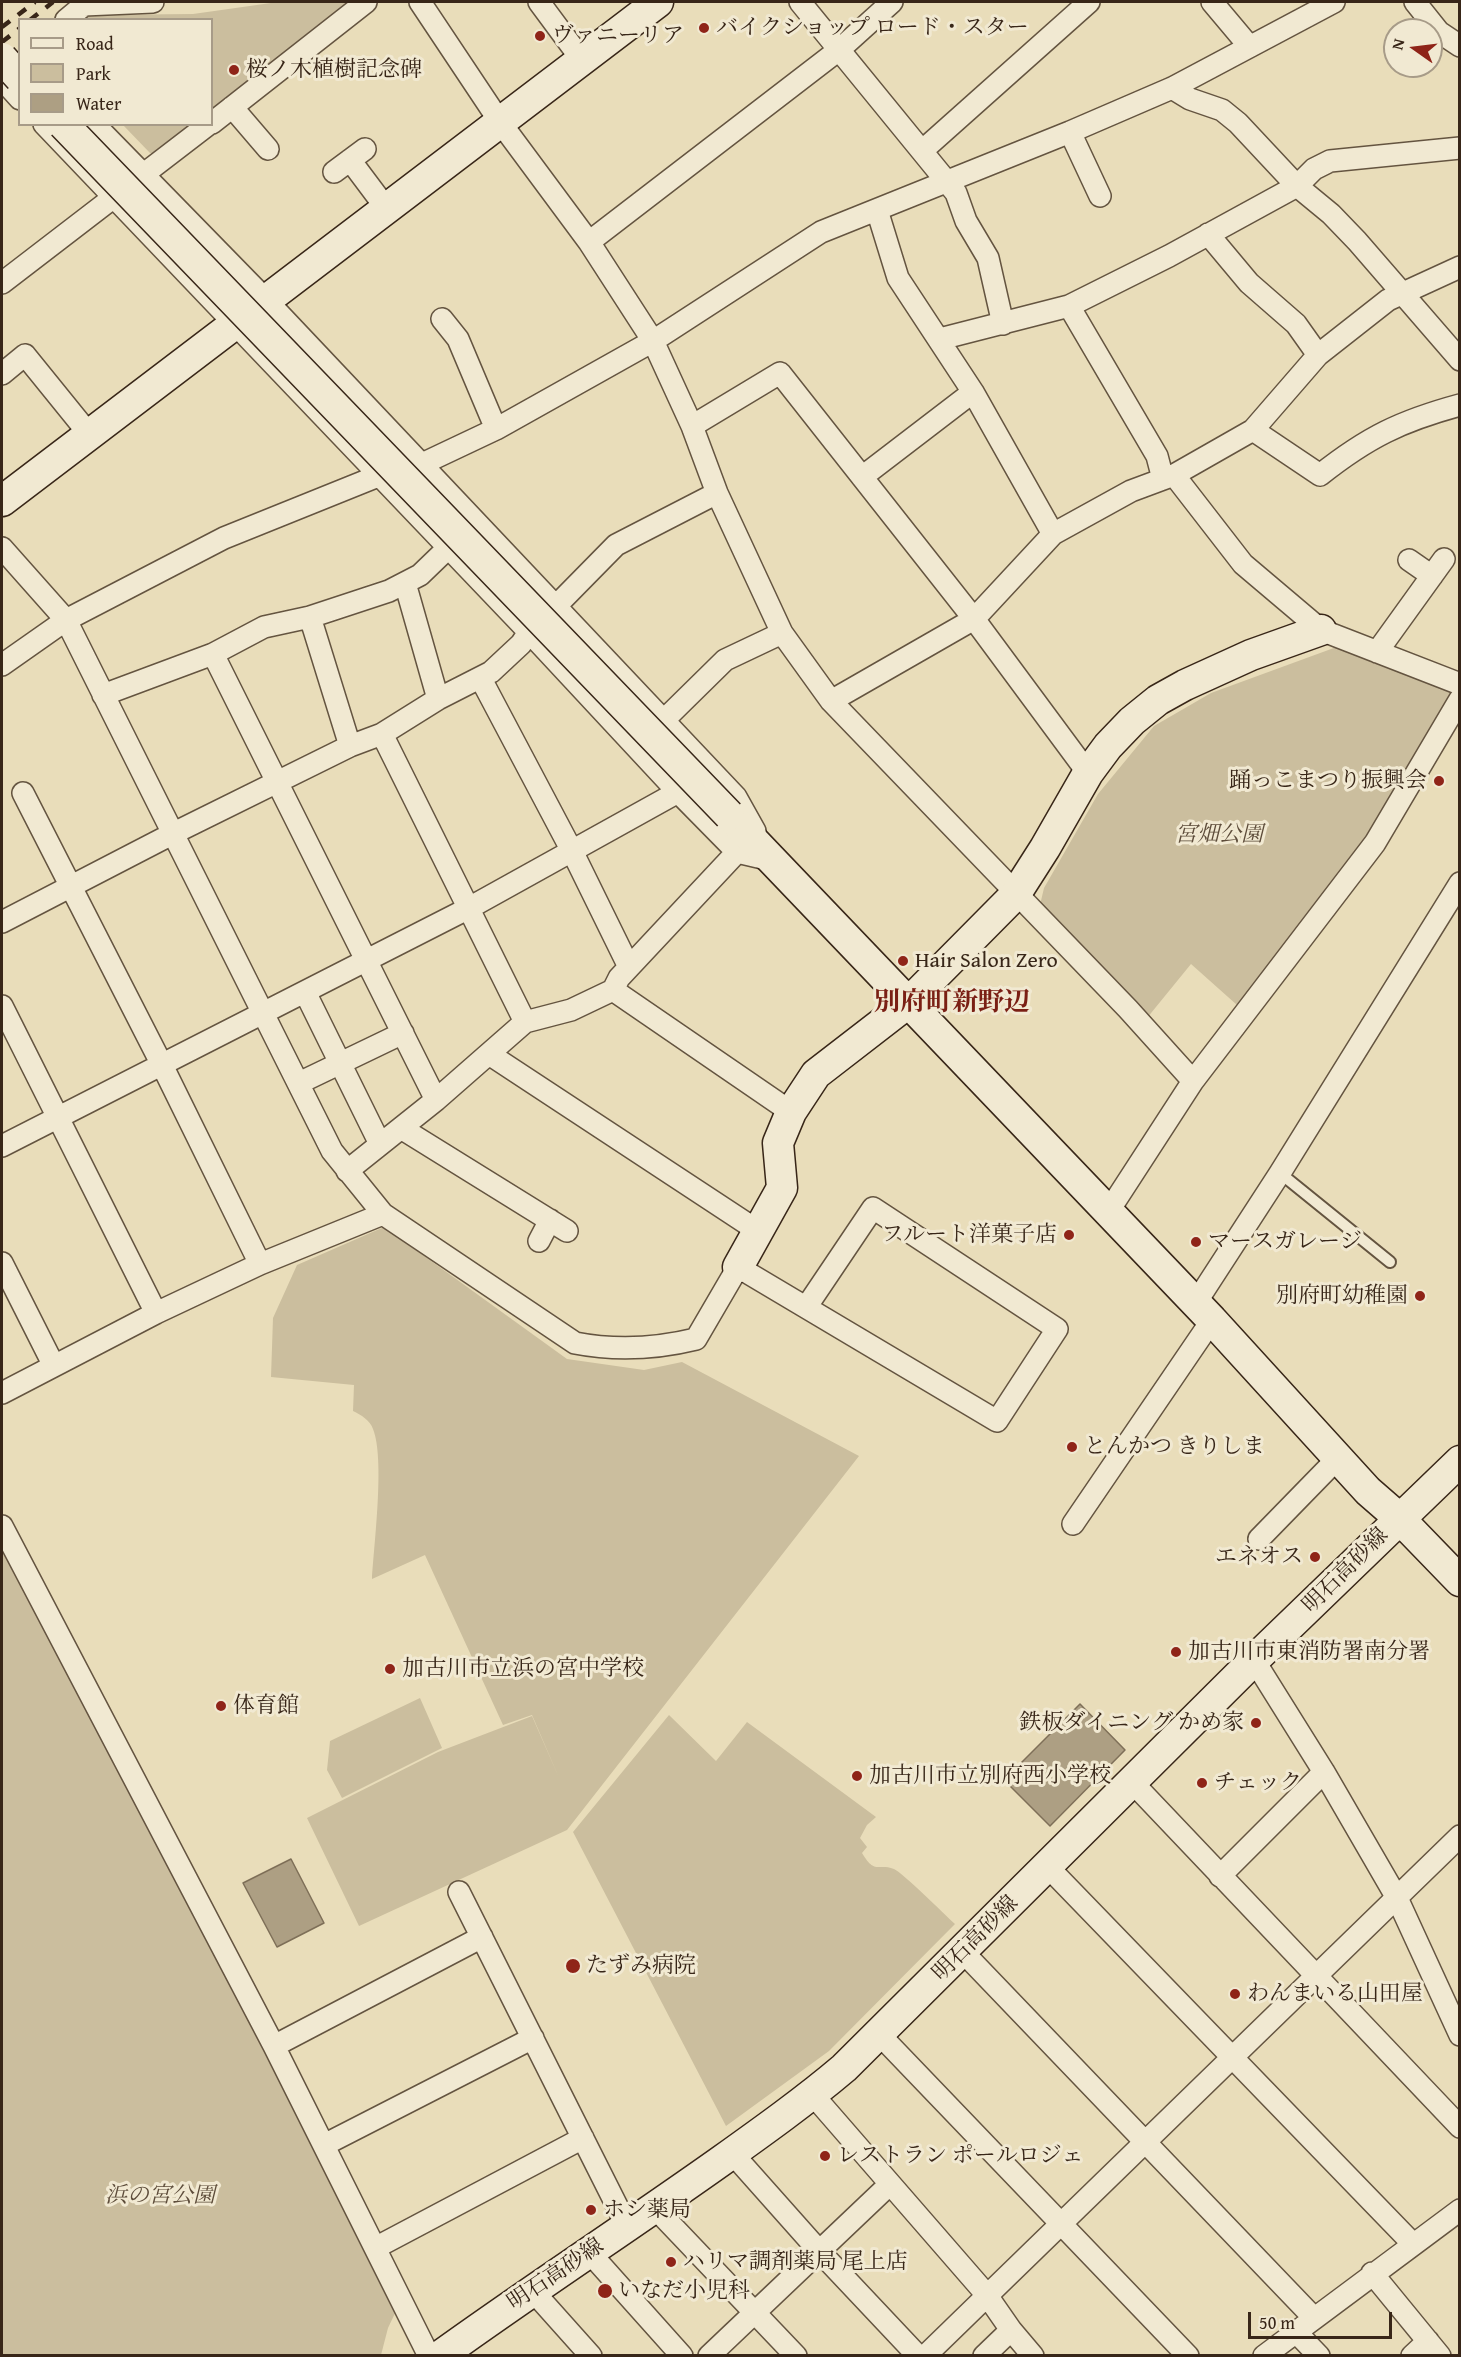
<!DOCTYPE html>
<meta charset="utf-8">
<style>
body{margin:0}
#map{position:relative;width:1461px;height:2357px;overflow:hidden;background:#e9ddba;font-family:"Gentium Book Plus",serif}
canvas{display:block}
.frame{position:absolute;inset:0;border:3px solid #382618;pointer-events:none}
.legend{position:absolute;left:18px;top:18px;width:195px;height:108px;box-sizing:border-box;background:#f1e9d2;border:2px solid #a79b88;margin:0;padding:8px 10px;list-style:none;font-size:18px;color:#382618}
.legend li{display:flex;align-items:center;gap:12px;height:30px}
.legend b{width:30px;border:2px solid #a79b88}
.north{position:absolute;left:1383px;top:18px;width:60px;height:60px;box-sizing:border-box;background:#f1e9d2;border:2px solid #a79b88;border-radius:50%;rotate:284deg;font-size:16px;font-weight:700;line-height:24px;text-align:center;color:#382618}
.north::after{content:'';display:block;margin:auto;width:21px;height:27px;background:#8f2418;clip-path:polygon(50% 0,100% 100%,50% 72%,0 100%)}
.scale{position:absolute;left:1248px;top:2312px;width:144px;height:27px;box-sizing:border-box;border:3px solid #382618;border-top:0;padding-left:8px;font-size:18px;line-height:21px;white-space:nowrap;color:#382618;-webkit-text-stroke:4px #f1e9d2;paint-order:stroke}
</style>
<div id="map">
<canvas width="1461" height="2357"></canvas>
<div class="frame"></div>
<ul class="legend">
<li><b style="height:8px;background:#f1e9d2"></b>Road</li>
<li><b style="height:16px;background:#cbbe9e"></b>Park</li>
<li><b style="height:16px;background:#ad9f83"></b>Water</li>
</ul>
<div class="north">N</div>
<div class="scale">50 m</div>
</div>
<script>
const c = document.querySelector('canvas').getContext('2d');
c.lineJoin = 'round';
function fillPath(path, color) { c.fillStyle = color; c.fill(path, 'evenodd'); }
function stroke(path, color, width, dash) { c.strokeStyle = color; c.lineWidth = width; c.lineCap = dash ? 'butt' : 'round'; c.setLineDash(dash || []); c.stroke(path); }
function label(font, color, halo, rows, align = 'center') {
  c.font = font + ' "Gentium Book Plus","Noto Serif JP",serif'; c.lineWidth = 6; c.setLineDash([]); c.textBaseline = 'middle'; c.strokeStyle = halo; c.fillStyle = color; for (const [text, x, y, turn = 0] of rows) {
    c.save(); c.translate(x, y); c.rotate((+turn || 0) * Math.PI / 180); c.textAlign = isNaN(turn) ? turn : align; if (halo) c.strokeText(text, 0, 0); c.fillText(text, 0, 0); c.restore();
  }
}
fillPath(new Path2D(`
 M278,2H358L212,114V20H83L89,15L193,14Z
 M123,125H198L159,154L150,153Z
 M1342,645L1448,687L1451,697L1370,837L1237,1005L1191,964L1147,1018L1040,905L1044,888L1098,794L1154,726L1211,693Z
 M384,1227L567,1359L644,1370L682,1362L859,1456L567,1830L359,1926L307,1818L438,1752L532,1716L560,1780L532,1715L503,1725L425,1555L372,1579C374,1544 385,1459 373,1429C370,1420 361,1415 353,1411L354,1385L271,1377L273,1318L297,1265Z
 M2,1541L397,2309L388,2328L381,2355H2Z
 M420,1698L442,1748L342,1798L327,1770L330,1741Z
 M669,1715L716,1761L747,1722L876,1817L867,1825L860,1838L867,1847L862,1853C875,1875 878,1863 894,1869C903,1873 944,1914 955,1924L829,2051L726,2126L573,1832Z`), '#cbbe9e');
const water = new Path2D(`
 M1080,1704L1125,1750L1050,1826L1004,1780Z
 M291,1859L324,1923L277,1947L243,1883Z`);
fillPath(water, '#ad9f83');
stroke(water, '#7e6f58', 1.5);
const lane = new Path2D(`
 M1280,1173L1390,1262`);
const street = new Path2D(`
 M420,2L500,122L589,242L653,341L692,426L717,493L782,633L831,701L1128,1009L1193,1081
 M539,2L582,60
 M800,2L956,193L966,221L988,258L1003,324
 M1212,2L1249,46
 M1415,2L1439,32L1460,46
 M66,20L84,5L153,2
 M2,79L20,99
 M1172,88L1190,99L1222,110L1238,123L1297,186L1331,214L1357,241L1460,360
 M232,107L268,149
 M212,123L366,2
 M44,124L529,632L678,792L737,852L771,860
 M94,124L267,301L736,797L755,831
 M1070,132L1100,196
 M923,150L1089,2
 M350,160L386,208
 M334,172L365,149
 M877,210L898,278L973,392L1053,534
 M1208,234L1249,283L1296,324L1318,355
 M589,242L840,49L892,2
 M2,283L209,124
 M1069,306L1169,256L1297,186L1314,169L1330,161L1460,148
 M442,319L458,339L496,429
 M940,339L1069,306L1157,456L1163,479
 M2,374L25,355L89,434
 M692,426L780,373L974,619L1088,773
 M1253,430L1320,475C1368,437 1401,421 1460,405
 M422,464L496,429L653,341L821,232L1070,132L1172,88L1334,2
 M1174,475L1243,564L1321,630L1460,684
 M862,477L973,392
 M2,548L66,620L332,1151L383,1214L575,1343C616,1351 655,1349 696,1339L738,1267L997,1421L1057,1329L873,1208L807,1306
 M1409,560L1432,576
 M405,583L438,699
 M556,606L616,545L717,493
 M310,617L350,746
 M1377,652L1444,559
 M213,654L436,1100
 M2,665L66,620L224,538L378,476
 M481,679L573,853L629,967
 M103,695L213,654L264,627L310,617L389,591L420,575L448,548
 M831,701L974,619L1053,534L1131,491L1174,475L1253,430L1318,355L1388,300L1460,267
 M664,720L725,660L782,633
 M382,734L525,1022
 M23,793L161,1063L260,1264
 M2,922L172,834L350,746L382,734L438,699L491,672L521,644L529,632
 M613,990L791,1112
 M305,992L380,1144
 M2,1006L156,1313
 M489,1054L758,1231
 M299,1083L403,1033
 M401,1128L567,1231
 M2,1146L469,908L678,792
 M347,1171L436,1100L525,1022L571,1010L613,990L619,978L737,852
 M1108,1212L1193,1081L1375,843L1460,699
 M539,1241L550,1220
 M2,1263L54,1366
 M1195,1304L1280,1173L1460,883
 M2,1393L156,1313L260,1264L383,1214
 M1073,1524L1212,1320
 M2,1526L274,2046L429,2356
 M1259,1539L1337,1459
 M1254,1660L1324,1772L1397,1898L1460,2035
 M1132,1782L1460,2127
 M1048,1867L1413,2244
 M1220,1876L1324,1772
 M459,1892L628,2228
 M962,1951L1314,2318
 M879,2034L1188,2356
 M274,2046L482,1937
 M813,2095L986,2294L1011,2330L1033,2356
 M324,2145L533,2038
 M732,2153L820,2252L918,2356
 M655,2208L796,2356
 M375,2248L583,2138
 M589,2252L682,2356
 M1372,2273L1440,2356
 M532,2290L591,2356
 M1296,2332L1319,2356
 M709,2356L889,2185
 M925,2356L1460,1836
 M984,2356L1011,2330
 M1264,2356L1460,2210
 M1412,2356L1428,2341`);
const secondary = new Path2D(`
 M2,501L658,2
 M729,815L1212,1320L1368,1491L1399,1518L1460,1581
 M738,1267L782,1188L778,1143L791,1112L816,1074L908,1003L1015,895L1045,848L1088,773L1108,746L1132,721L1158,700L1185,685L1251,655L1321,630
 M440,2356C533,2289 628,2227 721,2161C763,2131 805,2101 844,2068L1254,1660L1460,1461`);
stroke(lane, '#645440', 14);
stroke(street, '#645440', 24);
stroke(secondary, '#382618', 33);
stroke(lane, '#f1e9d2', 10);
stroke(street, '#f1e9d2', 21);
stroke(secondary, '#f1e9d2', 30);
stroke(new Path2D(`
 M30,20L53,2
 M2,27L35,2
 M2,42L20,28`), '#382618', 4.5, [10, 10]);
const secondaryBridge = new Path2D(`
 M2,58L20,78
 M63,124L729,815`);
stroke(secondaryBridge, '#382618', 33, []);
stroke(secondaryBridge, '#f1e9d2', 30);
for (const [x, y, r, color] of [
 [704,28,6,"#8f2418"],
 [540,36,6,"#8f2418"],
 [234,70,6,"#8f2418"],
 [1439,781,6,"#8f2418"],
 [903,961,6,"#8f2418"],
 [1069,1235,6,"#8f2418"],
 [1196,1242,6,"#8f2418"],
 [1420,1296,6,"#8f2418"],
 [1072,1447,6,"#8f2418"],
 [1315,1557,6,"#8f2418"],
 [1176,1652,6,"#8f2418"],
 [390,1669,6,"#8f2418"],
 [221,1706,6,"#8f2418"],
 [1256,1723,6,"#8f2418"],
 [857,1776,6,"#8f2418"],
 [1202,1783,6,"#8f2418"],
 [573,1966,8,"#8f2418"],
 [1235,1994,6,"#8f2418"],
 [825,2156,6,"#8f2418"],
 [591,2210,6,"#8f2418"],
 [671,2262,6,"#8f2418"],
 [605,2291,8,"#8f2418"]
]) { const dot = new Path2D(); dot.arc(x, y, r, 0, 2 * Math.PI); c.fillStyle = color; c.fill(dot); stroke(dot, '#f1e9d2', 2); }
label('22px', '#382618', '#f1e9d2', [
 ["バイクショップ ロード・スター",716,28],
 ["ヴァニーリア",552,36],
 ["桜ノ木植樹記念碑",246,70],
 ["踊っこまつり振興会",1427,781,"right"],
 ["Hair Salon Zero",915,961],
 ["フルート洋菓子店",1057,1235,"right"],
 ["マースガレージ",1208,1242],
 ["別府町幼稚園",1408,1296,"right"],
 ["とんかつ きりしま",1084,1447],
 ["エネオス",1303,1557,"right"],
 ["加古川市東消防署南分署",1188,1652],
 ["加古川市立浜の宮中学校",402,1669],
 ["体育館",233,1706],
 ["鉄板ダイニング かめ家",1244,1723,"right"],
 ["加古川市立別府西小学校",869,1776],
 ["チェック",1214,1783],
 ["たずみ病院",586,1966],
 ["わんまいる山田屋",1247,1994],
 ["レストラン ポールロジェ",837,2156],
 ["ホシ薬局",603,2210],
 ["ハリマ調剤薬局 尾上店",683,2262],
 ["いなだ小児科",618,2291]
], 'left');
label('italic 22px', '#5d4c3a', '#f1e9d2', [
 ["宮畑公園",1219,835],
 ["浜の宮公園",160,2196]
]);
label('22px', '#382618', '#f1e9d2', [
 ["明石高砂線",1346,1571,-45],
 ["明石高砂線",976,1939,-45],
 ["明石高砂線",556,2275,-34]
]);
label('bold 26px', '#7a1f14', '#f1e9d2', [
 ["別府町新野辺",952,1003]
]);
</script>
